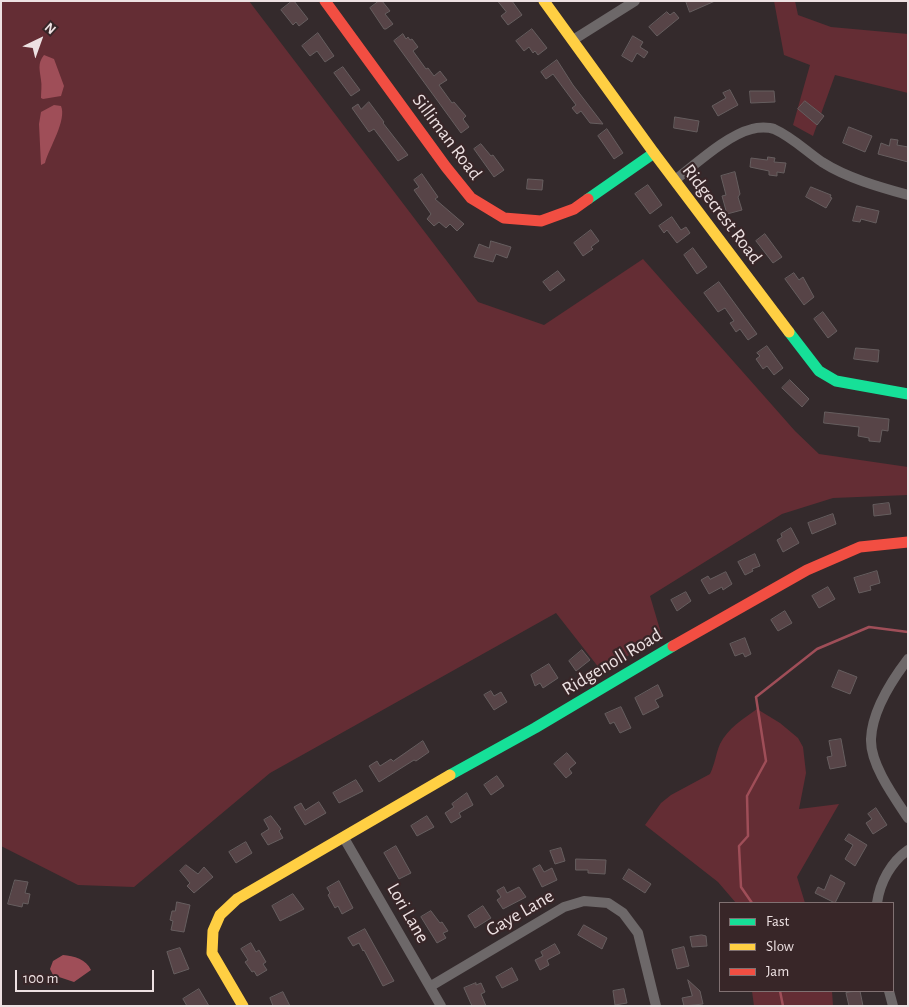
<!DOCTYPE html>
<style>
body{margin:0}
#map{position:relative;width:909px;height:1007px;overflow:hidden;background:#342a2c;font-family:"Alegreya Sans",sans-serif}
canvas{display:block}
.frame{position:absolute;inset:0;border:2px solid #ede1e2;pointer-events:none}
.legend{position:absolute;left:719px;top:902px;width:175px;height:90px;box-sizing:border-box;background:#382628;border:1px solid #807172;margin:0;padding:6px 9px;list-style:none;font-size:15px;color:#ede1e2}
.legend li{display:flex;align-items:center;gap:10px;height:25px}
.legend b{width:25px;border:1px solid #807172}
.north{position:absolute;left:15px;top:15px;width:50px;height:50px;-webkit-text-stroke:4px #382628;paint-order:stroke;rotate:42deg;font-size:14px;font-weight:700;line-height:20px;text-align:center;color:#ede1e2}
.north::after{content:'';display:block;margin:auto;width:18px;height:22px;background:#ede1e2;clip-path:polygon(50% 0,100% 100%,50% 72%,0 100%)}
.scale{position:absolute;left:15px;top:970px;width:139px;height:22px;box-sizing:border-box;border:2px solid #ede1e2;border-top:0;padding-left:6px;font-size:15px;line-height:18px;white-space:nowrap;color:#ede1e2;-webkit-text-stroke:4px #382628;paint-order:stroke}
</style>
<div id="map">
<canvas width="909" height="1007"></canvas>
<div class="frame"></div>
<ul class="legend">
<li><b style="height:6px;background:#16e098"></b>Fast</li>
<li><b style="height:6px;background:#ffcf43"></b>Slow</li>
<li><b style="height:6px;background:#f24e42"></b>Jam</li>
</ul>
<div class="north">N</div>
<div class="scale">100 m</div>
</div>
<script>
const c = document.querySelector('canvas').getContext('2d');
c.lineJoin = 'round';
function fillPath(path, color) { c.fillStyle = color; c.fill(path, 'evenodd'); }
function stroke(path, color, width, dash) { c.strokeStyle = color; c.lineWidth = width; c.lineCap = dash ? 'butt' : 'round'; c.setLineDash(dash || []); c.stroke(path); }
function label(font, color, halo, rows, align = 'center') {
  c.font = font + ' "Alegreya Sans",sans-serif'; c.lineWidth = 4.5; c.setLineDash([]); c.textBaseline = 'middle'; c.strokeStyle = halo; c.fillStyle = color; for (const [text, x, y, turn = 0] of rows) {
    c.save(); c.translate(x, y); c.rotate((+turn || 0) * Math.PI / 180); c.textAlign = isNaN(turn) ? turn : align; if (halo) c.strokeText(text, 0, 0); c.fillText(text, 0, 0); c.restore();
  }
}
fillPath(new Path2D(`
 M1,1H249L478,302L544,325L643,259L795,431L819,454L908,467V495L833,498L782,514L650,596L661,633L603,673L556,613L270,773L134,887L78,885L1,846Z
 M774,1H795L798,15L831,27L908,34V93L835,75L813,136L793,125L810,65L784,55Z
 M757,709L780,723L798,738L803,747L806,773L799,809L839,804L797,877L805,903H736L718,882L645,825L661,803L671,795L710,774C715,764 716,753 720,744C728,728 743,719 757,709Z
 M752,991H832L833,1006H754Z`), '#642d34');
fillPath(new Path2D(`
 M44,55L54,59L64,86L61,96L43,99L41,98C41,92 42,85 41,80C40,70 37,64 44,55Z
 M54,105L61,106C67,120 49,148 45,163L41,165L39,124L41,112Z
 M63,955C74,956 86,959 91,970L74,982L53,975L50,969L53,961Z`), '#9f4e58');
stroke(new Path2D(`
 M752,903L741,887L739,846L748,836L747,796L766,761L756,697L817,649L869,627L908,632
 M780,991L783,1006`), '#9f4e58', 2.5);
const building = new Path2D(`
 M292,1H294L308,19L299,26L296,22L293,25L281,10Z
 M379,1H382L390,11L385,14L393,24L386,29H384L370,8Z
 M498,1H512L522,15L508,25L501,16L506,12Z
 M686,1H715L690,12Z
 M667,12L670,15L674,12L679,18L657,36L649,27Z
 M532,29L547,48L538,55L535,51L533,53L529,47L524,51L516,41Z
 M318,33L334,56L325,62L317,51L310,56L302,46Z
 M403,34L406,39L408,37L410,40L412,39L418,47L413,51L426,69L428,68L434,76L440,71L447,80L439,85L452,103L454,102L466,116L463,119L469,127L461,133L394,41Z
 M633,36L643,42L640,47L648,52L644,58L637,53L632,62L622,56Z
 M557,60L573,85L603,124L590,123L581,111L577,114L572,108L576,105L553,74L546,79L541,72Z
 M343,67L360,90L351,96L334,73Z
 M730,90L738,105L718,116L712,106L726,98L723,93Z
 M750,91H774L775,102L751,103Z
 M805,101L824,116L817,125L798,109Z
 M369,102L384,122L383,123L408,155L398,161L374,129L369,132L352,108L358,104L361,109Z
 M675,117L699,121L697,132L674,128Z
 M849,127L872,136L865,152L843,143Z
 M607,129L623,153L614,159L598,136Z
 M891,139L898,140L897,145L908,147V162L878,154L881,143L889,146Z
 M481,144L491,156L493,155L504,170L494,177L474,149Z
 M768,157L775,158L774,162L786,163L784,173L777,172V176L769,175V171L750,167L751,158L767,160Z
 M735,172L740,194L738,197L742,210L727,214L722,196L726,195L721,176Z
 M422,174L438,197L435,199L464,224L457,231L450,224L446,228L439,222L434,226L427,219L431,214L414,190L419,187L414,180Z
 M528,179L543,180L542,190L527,189Z
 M648,185L662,205L650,214L635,194Z
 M811,187L831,195L830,197L832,198L826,208L806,197Z
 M857,206L879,211L876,223L861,219L860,222L853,221Z
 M672,217L681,230L686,227L690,233L677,243L667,230L664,233L659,226Z
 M591,230L599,241L591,247L593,249L583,256L574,243Z
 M765,234L782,257L773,263L756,241Z
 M491,241L511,247L507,258L496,254L493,262L474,257L479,244L489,248Z
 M693,248L707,267L697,274L684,255Z
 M558,271L565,280L550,291L543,282Z
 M794,273L799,280L803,277L814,297L804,305L785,279Z
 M719,282L757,334L748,340L740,329L736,332L730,323L734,321L725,308L718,312L704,293Z
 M823,312L837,331L828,338L814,319Z
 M767,346L783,368L774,375L767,366L763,369L756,359L760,356L757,353Z
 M856,348L879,350L878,362L854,359Z
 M790,380L809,399L802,407L782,388Z
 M825,412L889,419L888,431L882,430L880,442L869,441V438L858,436L859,427L824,423Z
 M889,503L891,514L874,516L873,505Z
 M833,514L836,524L812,534L808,523Z
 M791,528L799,543L783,552L777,540L782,537L781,534Z
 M755,554L760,566L752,569L753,571L745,575L738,562Z
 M877,571L880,583L870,586L871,590L859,593L854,578Z
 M726,572L732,584L723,590L722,587L709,594L701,580L708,576L710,579Z
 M828,587L835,599L819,608L812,596Z
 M686,592L691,601L677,611L671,600Z
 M785,611L792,623L778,631L771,620Z
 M745,638L751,654L745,657L743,653L735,656L730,644Z
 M582,650L590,660L576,671L569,661Z
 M549,664L558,678L543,688L540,683L535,686L531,675Z
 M839,670L857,677L850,694L832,687Z
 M658,685L663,696L655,700L659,707L643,715L635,698Z
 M491,691L494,696L501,692L507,702L494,710L484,695Z
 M621,707L631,728L620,733L614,722L610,724L605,714Z
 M841,739L846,766L830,769L827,757L832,756L829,741Z
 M423,741L429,752L416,761L414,760L379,782L369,766L377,761L380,766L391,759L393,761Z
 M567,753L576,763L569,769L572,773L566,778L554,764Z
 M497,776L504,786L491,795L484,785Z
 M356,780L363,791L339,803L333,793Z
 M467,793L473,805L459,813L461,817L451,823L445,813L454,807L452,804Z
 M319,802L326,813L305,825L294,807L301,803L305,810Z
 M876,808L887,825L873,834L866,823L872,819L868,814Z
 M271,816L281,829L279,831L283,838L268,845L261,834L269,829L264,820Z
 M427,816L434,827L417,836L411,826Z
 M849,834L867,845L855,866L845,859L853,845L845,840Z
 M246,842L252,853L236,863L229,852Z
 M396,846L411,873L399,879L384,853Z
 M561,848L565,861L555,864L550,851Z
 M576,859L606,860L605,874L588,873V870H576Z
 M186,865L198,874L204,867L213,877L194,893L187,886L190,883L180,871Z
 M540,865L544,872L552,868L557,880L542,887L533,869Z
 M629,869L651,884L645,893L623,879Z
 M831,875L845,883L835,903L815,893L818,887L824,890Z
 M15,880L28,882L25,893L30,894L28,904L23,903L22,907L8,904Z
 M339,881L353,908L342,914L338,906L335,908L328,895L330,893L327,888Z
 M504,887L507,893L519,887L526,897L503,909L497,900L501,897L497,891Z
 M293,894L304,909L280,921L272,906Z
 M177,902L190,905L184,932L171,930L173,921L170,920L172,911H175Z
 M483,906L491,918L475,928L468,916Z
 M431,911L440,923L442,922L448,931L443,933L446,938L437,943L421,917Z
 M584,925L607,938L602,949L578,935Z
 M365,929L394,981L383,986L364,950L363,951L359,943L353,946L348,938Z
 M702,935L706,936L707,946L692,947L690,937Z
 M251,943L256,952L259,950L266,962L263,964L267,970L257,976L254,971L252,972L245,962L248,960L241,949Z
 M555,944L560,953L547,960L549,965L540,970L535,960L543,956L541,952Z
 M684,947L689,966L677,969L672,950Z
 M180,948L189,969L174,974L167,952Z
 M512,968L518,980L502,988L496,977Z
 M688,980L700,991L703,1004L684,1006L682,998L692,996Z
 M476,983V985L481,983L485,992L481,994L486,1006H472L464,988Z
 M199,989L209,1006H187L183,999Z
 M624,989L627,1003L615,1005L613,991Z
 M860,991L863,1006H849L846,993Z
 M283,992L290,1006H273L270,998Z`);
fillPath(building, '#574447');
stroke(building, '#665e5f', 1);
stroke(new Path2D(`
 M573,40L635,1
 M675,180C696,164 727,135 752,129C758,127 769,127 774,129C792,137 806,151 822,162C847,178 879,187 908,195
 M908,659C892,680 872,712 871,739C870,764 894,797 908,818
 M344,838L441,1006
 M877,903C880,882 891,862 908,850
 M431,986L564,907L584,901L608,903L623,913L638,933L656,1006
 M889,991L893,1006`), '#6d6869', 10);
stroke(new Path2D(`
 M588,199L654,153
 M789,332L819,371L836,381L908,394
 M450,775L535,728L673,646`), '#16e098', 11);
stroke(new Path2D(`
 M544,1L654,153L789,332
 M243,1006L212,953L213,931L220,915L237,899L450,775`), '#ffcf43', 11);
stroke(new Path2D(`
 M325,1L446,167L471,198L504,218L541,221L574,209L588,199
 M673,646L807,570L860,547L908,542`), '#f24e42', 11);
label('19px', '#ede1e2', '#382628', [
 ["Silliman Road",447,137,53],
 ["Ridgecrest Road",722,214,53],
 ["Ridgenoll Road",612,662,-31],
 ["Lori Lane",408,913,60],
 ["Gaye Lane",520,913,-30]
]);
</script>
